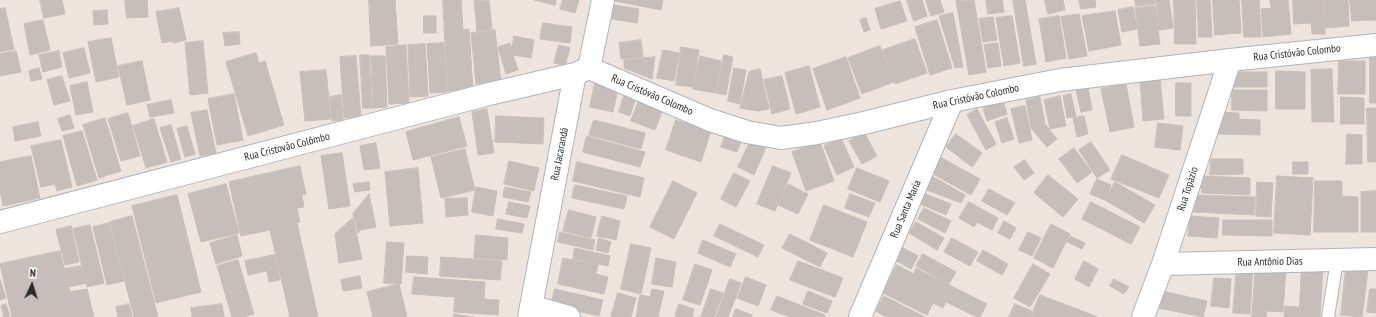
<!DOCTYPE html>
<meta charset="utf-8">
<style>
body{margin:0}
#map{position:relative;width:1376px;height:317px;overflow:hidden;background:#ede4de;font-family:"PT Sans Narrow",sans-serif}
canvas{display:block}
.north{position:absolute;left:12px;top:265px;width:40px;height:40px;-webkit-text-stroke:3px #fff;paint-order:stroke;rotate:4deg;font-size:11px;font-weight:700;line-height:16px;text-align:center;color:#2b2b2b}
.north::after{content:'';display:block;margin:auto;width:14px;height:18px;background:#2b2b2b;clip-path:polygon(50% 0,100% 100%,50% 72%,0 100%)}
</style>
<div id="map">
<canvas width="1376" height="317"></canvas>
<div class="north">N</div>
</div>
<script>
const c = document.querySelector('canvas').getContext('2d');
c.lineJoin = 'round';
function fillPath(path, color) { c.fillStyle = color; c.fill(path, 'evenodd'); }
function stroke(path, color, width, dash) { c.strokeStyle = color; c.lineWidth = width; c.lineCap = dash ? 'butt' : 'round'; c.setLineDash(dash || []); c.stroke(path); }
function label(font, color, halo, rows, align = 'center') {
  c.font = font + ' "PT Sans Narrow",sans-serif'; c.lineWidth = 3; c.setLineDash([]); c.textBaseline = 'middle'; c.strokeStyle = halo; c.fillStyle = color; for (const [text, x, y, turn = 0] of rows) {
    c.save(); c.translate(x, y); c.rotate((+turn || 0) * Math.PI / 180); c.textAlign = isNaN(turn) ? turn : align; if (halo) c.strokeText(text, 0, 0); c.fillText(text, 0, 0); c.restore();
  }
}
const building = new Path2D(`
 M40,0H62L65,14L44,18Z
 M125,0H147L148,17L127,18Z
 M369,0H395L398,44L371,46Z
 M443,0H461L463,30L469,29L473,90L448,91Z
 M489,0L492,29L477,31L474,1Z
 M535,0H556L555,5Z
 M563,0H579L575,13L560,9Z
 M615,0H663L661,10L615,1Z
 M907,0H922L927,16L914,21Z
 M926,0H940L944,12L931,16Z
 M974,0L986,72L969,75L956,1Z
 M986,0H1002L1004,12L988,14Z
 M1013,0H1025L1036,64L1024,66Z
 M1045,0H1063L1065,10L1048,14Z
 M1079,0H1095L1096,7L1081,9Z
 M1135,0H1154L1155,4L1136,6Z
 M1156,0H1169L1173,28L1159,30Z
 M1174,0H1195L1196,44H1175Z
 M1197,0H1210L1212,37H1199Z
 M1213,0H1239L1241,33L1215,35Z
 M1242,0H1259L1261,37H1244Z
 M1270,0H1288L1291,34L1263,37L1261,9L1271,8Z
 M1293,0H1323L1325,34H1312L1311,23L1294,24Z
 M1324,0H1348L1349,26L1325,28Z
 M1350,0H1376V20L1352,21Z
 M900,1L907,21L881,29L875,9Z
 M614,5L639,9L637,23L612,19Z
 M1155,6L1160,44L1140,46L1135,8Z
 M1133,7L1137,29L1122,32L1118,10Z
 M5,8L14,49L0,52V9Z
 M179,8L186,40L173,43V41L162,43L156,12Z
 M107,10L108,24L94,25L93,11Z
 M1115,11L1121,45L1089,51L1082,16Z
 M953,13L963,67L955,68L939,16Z
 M1079,14L1087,56L1069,59L1061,17Z
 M424,16H436V33H424Z
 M1012,16L1020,63L1004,66L996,18Z
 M1059,16L1066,58L1046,62L1039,19Z
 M993,17L997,40L983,42L979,19Z
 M866,18L870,30L864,32L860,20Z
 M43,20L50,50L30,55L24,24Z
 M937,20L952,68L930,75L915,27Z
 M543,23L572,27L570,43L540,39Z
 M495,30L501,82L476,84L471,33Z
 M239,32L240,44L225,46L223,33Z
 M514,36L534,40L531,58L513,55L518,70L506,74L498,47L510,43L512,49Z
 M111,38L119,77L96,82L88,42Z
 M915,39L927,73L895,84L883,50Z
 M641,40L643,57L621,59L619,43Z
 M203,41L208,93L190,95L185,43Z
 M444,43L447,92L430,93L427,44Z
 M998,43L1001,66L988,68L984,45Z
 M425,44L428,96L410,97L408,45Z
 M406,45L409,103L389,104L386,47Z
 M559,45L570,48L565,66L554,63Z
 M880,46L894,82L862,94L848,58Z
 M681,47L699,50L693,87L676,85Z
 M84,48L90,73L69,78L63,53Z
 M663,50L679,53L674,81L657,78Z
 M16,51L21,72L0,76V54Z
 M59,51L62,67L43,72L39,55Z
 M256,53L259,63L265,61L284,125L248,136L226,62Z
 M360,55H369L372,108H363Z
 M724,55L733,57L726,95L716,93Z
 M1370,55H1376V103H1370Z
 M356,56L361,117L344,118L340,57Z
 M371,56H385L387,107L373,108Z
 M700,56L721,61L715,93L693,89Z
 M655,57L652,79L624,68V60Z
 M846,57L860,98L827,110L813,69Z
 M142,61L150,100L127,105L118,66Z
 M1339,61H1365V94H1338Z
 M809,66L820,107L796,114L785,73Z
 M39,68L42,79L31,81L29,71Z
 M734,68L746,70L740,104L728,101Z
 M760,69L769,109L758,111L740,108L749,72Z
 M1332,69L1334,122H1312L1311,70Z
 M326,70L331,119L305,121L300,72Z
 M1276,71L1305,72V109H1276Z
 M1229,72H1267V87H1229Z
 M62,76L70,101L54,105L47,80Z
 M782,76L790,109L772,114L764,80Z
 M1160,79L1164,119L1143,121L1140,81Z
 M87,82L93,112L76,115L70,86Z
 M595,83L618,88L613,112L590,107Z
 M1176,83H1191V116H1176Z
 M1126,84L1134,127L1110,132L1101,89Z
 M1088,87L1092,110L1081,112L1076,90Z
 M1232,90H1267V111L1232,110Z
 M625,93L636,97L630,116L619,112Z
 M234,94L243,140L217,145L208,99Z
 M1071,94L1076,116L1067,118L1063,96Z
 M341,95L343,120L332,121L330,97Z
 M1060,96L1066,126L1050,129L1044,100Z
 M1040,97L1045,124L1057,139L1047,147L1031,128L1026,100Z
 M1341,97L1364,98V124H1341Z
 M1002,98L1007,114L987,121L982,104Z
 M171,100L174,113L150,117L147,105Z
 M639,100L663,109L655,130L631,121Z
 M1025,106L1032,140L1019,143L1011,109Z
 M1367,108H1376V162H1368Z
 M487,109L494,153L478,155L472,112Z
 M977,109L996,144L986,150L967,115Z
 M207,110L216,153L200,156L191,113Z
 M1218,112L1239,113V119L1260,120V135L1218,134Z
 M128,113L140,156L121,161L108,119Z
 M70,115L74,128L62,131L58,119Z
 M496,116L544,118L543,144L495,142Z
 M1084,116L1088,134L1077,137L1073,118Z
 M459,117L467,146L413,160L406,132Z
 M105,118L121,171L99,178L83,125Z
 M1007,118L1014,139L1002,143L995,122Z
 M154,119L167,162L146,168L133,126Z
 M594,120L645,133L641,149L589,135Z
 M676,120L711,131L701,162L666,150Z
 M38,122L41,136L15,141L13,127Z
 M1158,123L1183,126L1180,150L1155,147Z
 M171,125L181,159L171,162L160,128Z
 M187,126L195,154L185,157L177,129Z
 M82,131L97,180L77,186L63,136Z
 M864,132L877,156L862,164L849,141Z
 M726,133L742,139L737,152L721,147Z
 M956,134L982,153L972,167L946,147Z
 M1347,134L1362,135V164H1346Z
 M587,136L645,152L640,167L583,152Z
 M752,138L767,145L754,175L738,167Z
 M841,138L854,167L837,175L824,146Z
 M61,140L72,187L57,191L55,184L41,187L31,146Z
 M820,142L834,181L806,191L792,152Z
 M1091,142L1110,170L1097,178L1079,150Z
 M376,143L380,168L364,170L360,146Z
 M1074,148L1092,172L1077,183L1059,159Z
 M465,149L475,190L441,198L431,157Z
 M342,153L350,206L329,209L321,156Z
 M1122,155L1169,175L1159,198L1111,179Z
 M31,156L40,198L3,206L0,191V162Z
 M940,157L980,179L971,195L931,173Z
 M1211,159H1243V174L1210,175Z
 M1025,160L1034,173L1024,180L1014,167Z
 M509,161L539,168L534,191L504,184Z
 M577,162L644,178L640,197L573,181Z
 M1293,162H1308V174H1293Z
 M300,166L306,194L302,195L304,207L297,208L300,222L297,223L318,317H290L270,230L241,236L229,182Z
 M773,166L791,173L775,211L757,204Z
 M418,168L423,223L390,226L385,172Z
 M857,168L889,181L880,202L848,189Z
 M734,173L750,181L736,207L721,199Z
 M930,175L965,195L961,203L922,188Z
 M1048,175L1078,199L1063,217L1034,193Z
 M1202,176L1250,178V195L1202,193Z
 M1277,176L1313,178L1310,235L1274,233Z
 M1097,179L1111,185L1105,200L1090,194Z
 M673,181L697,193L674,239L650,227Z
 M1315,181H1342V232H1314Z
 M369,182L370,190L355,192L353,184Z
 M1115,182L1155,205L1144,223L1105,200Z
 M1257,182L1273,183L1271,217L1256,216Z
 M226,184L239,233L201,242L188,194Z
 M788,184L808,194L798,214L778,205Z
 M575,185L627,196L624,209L572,198Z
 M476,187L497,191L493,216L472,212Z
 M505,187L531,192L528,202L503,197Z
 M989,189L1015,203L1007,215L982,201Z
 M1376,191V232H1361V192Z
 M923,193L951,204L946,215L918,203Z
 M369,194L376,227L360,230L358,233L353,214Z
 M850,194L875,203L869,217L845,208Z
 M177,195L201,292L156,303L132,206Z
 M1195,195L1255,197L1254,215L1194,212Z
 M1342,196L1358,197V232H1342Z
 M467,198L468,215L446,217L445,199Z
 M509,202L530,206L527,218L506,214Z
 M969,202L998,218L992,230L977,222L974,227L959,218Z
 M1091,202L1140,227L1131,244L1082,219Z
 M824,205L867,222L853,257L810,240Z
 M924,208L951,221L945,233L918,219Z
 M569,210L596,217L591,238L563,231Z
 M132,216L158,317H134L110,222Z
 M602,216L620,221L616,240L597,236Z
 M1190,216L1219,218L1217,238L1188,236Z
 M353,218L362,259L339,263L335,234Z
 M498,219L524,224L522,233L496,229Z
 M1223,220H1272V236L1223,235Z
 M1004,221L1016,228L1010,239L998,233Z
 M916,222L944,238L937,250L909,233Z
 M109,223L124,281L107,285L93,227Z
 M720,224L764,245L758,257L714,236Z
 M1051,224L1070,234L1053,268L1034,258Z
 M90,225L104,283L87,287L73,229Z
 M71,226L79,262L65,265L56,230Z
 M560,232L595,240L593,250L558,242Z
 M1028,232L1041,238L1032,256L1019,250Z
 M790,234L827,253L820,267L782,248Z
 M237,235L242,256L216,264L210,243Z
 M476,235L508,238L507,260L474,258Z
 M1070,236L1085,243L1082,249L1067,242Z
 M599,238L611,242L608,253L596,250Z
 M952,238L978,252L970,266L944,252Z
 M703,240L736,254L730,267L698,253Z
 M387,242L404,243L401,284L384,283Z
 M631,244L651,248L641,294L621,289Z
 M900,246L918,256L911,269L893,259Z
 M575,248L610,256L608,266L573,259Z
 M983,250L1008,264L1002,275L977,261Z
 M60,251L70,292L87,289L94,317H12L0,264Z
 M923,254L956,272L949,284L916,266Z
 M275,255L280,280L269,282L267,271L248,275L245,261Z
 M407,256L428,257L427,274L406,272Z
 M441,257L502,261L500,280L440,276Z
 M563,258L598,265L596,274L608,277L604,294L558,284Z
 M656,258L676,262L672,287L652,284Z
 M238,260L254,314L243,317H232L217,266Z
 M798,261L843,278L835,297L790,280Z
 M1084,261L1098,269L1089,287L1075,279Z
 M695,264L712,270L700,305L683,300Z
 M1033,264L1050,274L1030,307L1014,298Z
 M897,265L914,274L916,268L987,304L980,317H977L946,302L943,308L933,303L927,315L883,293Z
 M1237,265L1253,266L1250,314L1233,313Z
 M1256,265L1286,268L1283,312L1267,311L1266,317H1252Z
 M81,266L86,283L69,287L65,269Z
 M1302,267L1323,269L1320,317H1284L1285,306L1299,307Z
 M1346,267L1368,270L1362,317L1341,315Z
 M360,276L362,288L343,291L341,280Z
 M414,277L485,282L484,299L412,294Z
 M746,277L766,285L758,306L737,298Z
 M1214,278L1231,279L1229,308L1211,306Z
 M0,279L6,298L0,300Z
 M730,279L741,283L728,317H716Z
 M1114,279L1129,287L1124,294L1110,286Z
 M399,284L407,317H373L367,292Z
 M555,289L603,300L599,316L551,305Z
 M652,289L664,291L658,317H636L640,295L650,297Z
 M711,289L723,293L714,317H701Z
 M1370,289H1376V313L1367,312Z
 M808,291L832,301L827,313L803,304Z
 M1162,291L1207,301L1203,317L1158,308Z
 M618,293L636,298L631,317H611Z
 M1040,295L1098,317H1031Z
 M777,296L825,315L824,317H790L771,310Z
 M884,296L925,317H887L876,311Z
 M455,297L499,300L498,315L454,312Z
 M6,304L10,317H4L1,306Z
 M129,304L132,317H118L116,307Z
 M222,304L224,317H192L191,308Z
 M679,304L694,309L692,317H675Z
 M1015,304L1032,311L1030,317H1009Z
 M736,309L752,315V317H733Z
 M454,314L474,317H454Z`);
fillPath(building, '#c5beba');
stroke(building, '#c8bfb8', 1);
const service = new Path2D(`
 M1328,317L1337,260`);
const minor = new Path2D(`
 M589,68L710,120L747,132L781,138L817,133L864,123L952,101L1060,80L1230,60L1376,45
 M0,222L489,94L575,74
 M1163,264L1376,259
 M531,306L569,317
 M529,317L575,74L589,68L603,0
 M860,317L952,101
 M1143,317L1163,264L1230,60`);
stroke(service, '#aeb3bb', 14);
stroke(minor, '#aeb3bb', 24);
stroke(service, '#fff', 12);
stroke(minor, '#fff', 22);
label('11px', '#2b2b2b', '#fff', [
 ["Rua Cristóvão Colombo",1297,53,-6],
 ["Rua Cristóvão Colombo",652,95,23],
 ["Rua Cristóvão Colombo",976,97,-12],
 ["Rua Cristovão Colômbo",287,147,-14],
 ["Rua Jacarandá",560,154,-79],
 ["Rua Topázio",1188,189,-72],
 ["Rua Santa Maria",906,209,-67],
 ["Rua Antônio Dias",1270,262,-1]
]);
</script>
